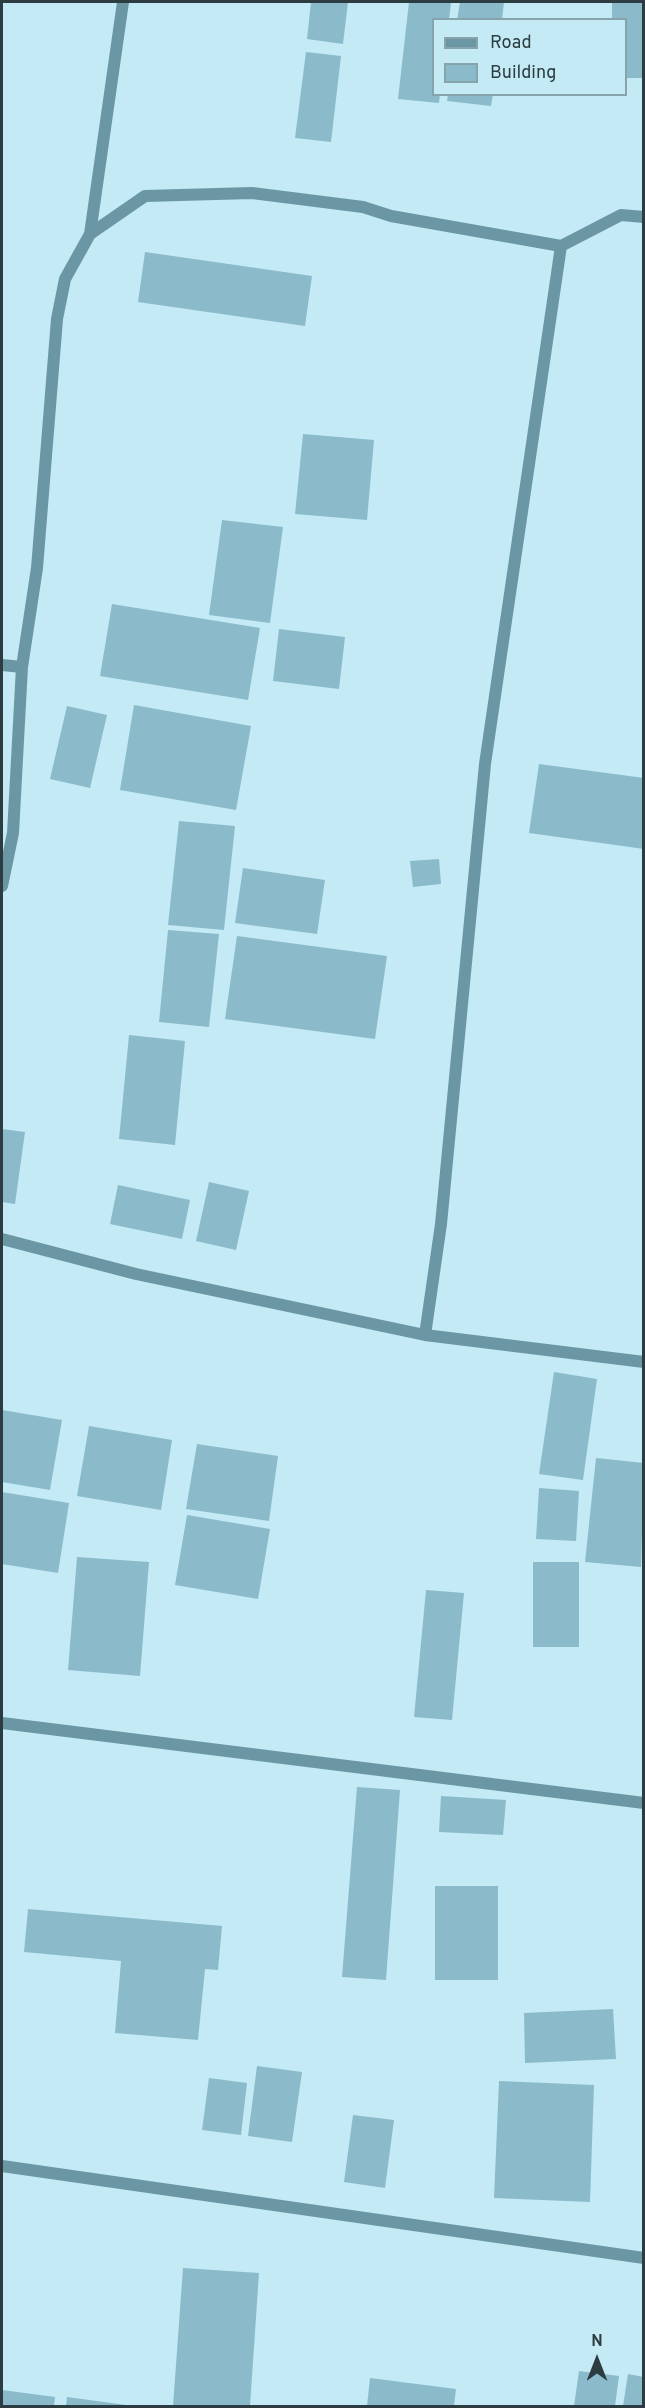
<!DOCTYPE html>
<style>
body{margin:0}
#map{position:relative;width:645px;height:2408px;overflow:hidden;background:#c3eaf5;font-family:Overpass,sans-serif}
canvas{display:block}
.frame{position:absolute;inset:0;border:3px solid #2c3c40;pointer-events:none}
.legend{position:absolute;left:432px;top:18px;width:195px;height:78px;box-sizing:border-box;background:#c3eaf5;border:2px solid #87a4ad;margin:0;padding:8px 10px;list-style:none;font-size:18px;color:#2c3c40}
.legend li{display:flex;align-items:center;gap:12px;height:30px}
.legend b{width:30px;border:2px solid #87a4ad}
.north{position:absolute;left:567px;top:2330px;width:60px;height:60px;-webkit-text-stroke:4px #c3eaf5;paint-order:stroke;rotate:0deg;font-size:16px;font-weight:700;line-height:24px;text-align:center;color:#2c3c40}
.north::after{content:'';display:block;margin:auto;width:21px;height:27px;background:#2c3c40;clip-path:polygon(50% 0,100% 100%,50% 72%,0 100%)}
</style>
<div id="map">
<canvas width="645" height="2408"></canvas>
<div class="frame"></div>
<ul class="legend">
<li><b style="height:8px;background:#6b97a4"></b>Road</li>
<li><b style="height:16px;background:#8bbbca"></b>Building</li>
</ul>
<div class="north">N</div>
</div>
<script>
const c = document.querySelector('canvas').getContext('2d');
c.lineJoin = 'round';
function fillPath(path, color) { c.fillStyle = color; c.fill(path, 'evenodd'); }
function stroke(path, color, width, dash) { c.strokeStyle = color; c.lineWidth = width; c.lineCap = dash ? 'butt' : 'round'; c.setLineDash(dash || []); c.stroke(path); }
fillPath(new Path2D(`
 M311,2H348L343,44L307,39Z
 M409,2H451L449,20H434V94H440L439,103L398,99Z
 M460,2H504L502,20H457Z
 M612,2H644V78H626V20H612Z
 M306,52L341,56L331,142L295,138Z
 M448,94H493L491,106L447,101Z
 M145,252L312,276L305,326L138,302Z
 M303,434L374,440L367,520L295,514Z
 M222,520L283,527L270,623L209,615Z
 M112,604L260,628L248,700L100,676Z
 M279,629L345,637L339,689L273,681Z
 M134,705L251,726L236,810L120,790Z
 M67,706L107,715L90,788L50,779Z
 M539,764L644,778V849L529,833Z
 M179,821L235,826L224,930L168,925Z
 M439,859L441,884L413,887L410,861Z
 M243,868L325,880L317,934L235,923Z
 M168,930L219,934L209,1027L159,1022Z
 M237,936L387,956L375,1039L225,1019Z
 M129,1035L185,1041L175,1145L119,1139Z
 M2,1129L25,1132L15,1204L2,1202Z
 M209,1182L249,1191L236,1250L196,1241Z
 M118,1185L190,1200L182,1239L110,1224Z
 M554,1372L597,1379L583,1480L539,1474Z
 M2,1410L62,1420L50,1490L2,1482Z
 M89,1426L172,1440L161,1510L77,1496Z
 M197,1444L278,1456L269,1521L186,1509Z
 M596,1458L644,1463L641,1567L585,1562Z
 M539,1488L579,1491L576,1541L536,1539Z
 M2,1492L69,1503L58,1573L2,1564Z
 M187,1515L270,1529L258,1599L175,1585Z
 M77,1557L149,1562L140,1676L68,1670Z
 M533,1562H579V1647H533Z
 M426,1590L464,1593L452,1720L414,1717Z
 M357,1787L400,1790L386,1980L342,1977Z
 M441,1796L506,1800L503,1835L439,1832Z
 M435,1886H498V1980H435Z
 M28,1909L222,1926L218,1970L205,1969L198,2040L115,2033L121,1961L24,1952Z
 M613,2009L616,2059L525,2063L524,2013Z
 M257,2066L302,2072L292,2142L248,2136Z
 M209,2078L247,2083L241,2135L202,2130Z
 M499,2081L594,2085L590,2202L494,2198Z
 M353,2115L394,2120L385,2188L344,2182Z
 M183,2268L259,2273L250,2406H173Z
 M579,2371L619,2376L615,2406H574Z
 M628,2374L644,2377V2406H623Z
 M370,2378L456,2389L454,2406H367Z
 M2,2390L55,2397L54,2406H2Z
 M67,2397L126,2405V2406H66Z`), '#8bbbca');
stroke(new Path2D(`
 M90,234L123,2
 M561,246L621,215L644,217
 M2,665L22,667
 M2,886L13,833L22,667L37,568L57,319L65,279L90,234L145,196L252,193L363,207L391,216L561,246L485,764L441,1224L425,1335
 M2,1239L136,1274L425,1335L644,1362
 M2,1723L644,1803
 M2,2166L644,2258`), '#6b97a4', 12);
</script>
